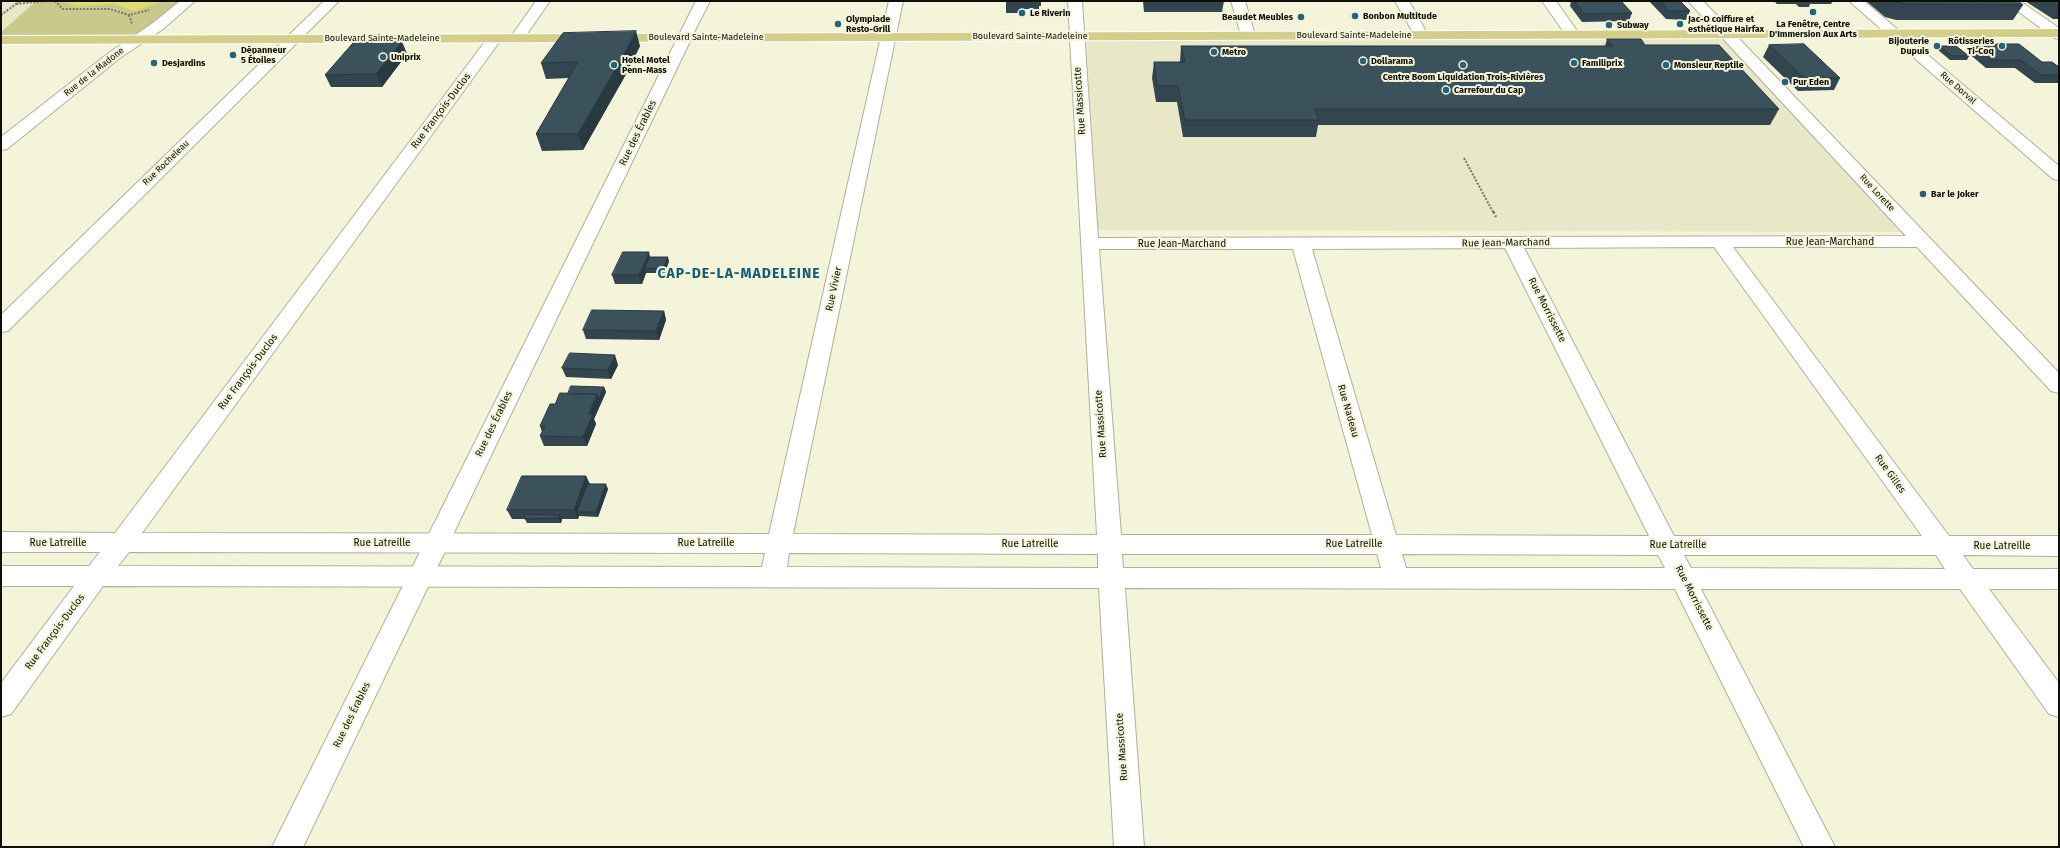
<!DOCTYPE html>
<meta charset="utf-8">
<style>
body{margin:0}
#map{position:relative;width:2060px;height:848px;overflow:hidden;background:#f4f4db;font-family:"Fira Sans",sans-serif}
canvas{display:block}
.frame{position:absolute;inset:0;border:2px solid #0e0e06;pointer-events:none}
</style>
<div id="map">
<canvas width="2060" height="848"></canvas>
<div class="frame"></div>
</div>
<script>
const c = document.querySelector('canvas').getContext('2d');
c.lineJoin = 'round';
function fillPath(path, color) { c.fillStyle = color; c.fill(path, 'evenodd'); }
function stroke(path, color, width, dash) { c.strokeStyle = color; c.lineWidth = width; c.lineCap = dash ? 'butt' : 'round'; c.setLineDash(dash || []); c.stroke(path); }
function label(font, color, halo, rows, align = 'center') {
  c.font = font + ' "Fira Sans",sans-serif'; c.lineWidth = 4; c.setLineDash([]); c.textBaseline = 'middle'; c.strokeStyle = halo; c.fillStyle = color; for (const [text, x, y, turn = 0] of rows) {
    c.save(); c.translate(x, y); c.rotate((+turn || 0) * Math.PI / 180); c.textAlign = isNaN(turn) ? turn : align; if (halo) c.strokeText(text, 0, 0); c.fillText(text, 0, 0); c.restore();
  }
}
fillPath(new Path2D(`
 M1,1H36L1,32Z
 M1086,35H1730L1912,232L1097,230Z`), '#e8e7c7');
fillPath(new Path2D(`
 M36,1H185L140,36L1,37V32Z`), '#cac88b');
fillPath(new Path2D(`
 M63,1H163L135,11L113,4L76,6Z`), '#e0db70');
const minor = new Path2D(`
 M180,1H195L163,29L120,58L7,149L1,150V137L110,52L153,23Z
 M324,1H339L8,331L1,332V315Z
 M536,1H550L522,41H512L510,38Z
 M696,1H710L690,40H680L678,37Z
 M889,1H903L793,534L1097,535L1068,1H1082L1098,238L1906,236L1688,1H1703L2059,373V393L2051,391L1917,247H1733L1949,536H2059V556L1963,555L1973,569H2059V589H1989L2059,683V717L2049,714L1960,589H1701L1835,847H1804L1675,589L1125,588L1144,847H1114L1099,588L103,586L11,714L1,717V683L74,586H1V566H89L100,552H1V532L115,533L490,35H500L502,38L500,41L142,533L769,534ZM1714,247L1922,536H1674L1524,248ZM1505,248L1649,536L1396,535L1312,249ZM1099,249H1293L1372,535H1121ZM129,552L765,553L762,567L118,566ZM789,553L1098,554V568L787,567ZM1122,554H1377L1381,568H1123ZM1402,554L1658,555L1665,568H1406ZM1684,555H1936L1945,569L1691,568Z
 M1231,1H1245L1255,35L1253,38H1243L1241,35Z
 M1395,1H1409L1428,35L1426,38H1416Z
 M1542,1H1556L1580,35L1578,38H1568Z
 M1849,1H1864L2059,166V180L2053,179Z
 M2004,1H2020L2059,28V39L2054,38Z`);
const tertiary = new Path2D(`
 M685,33L690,34L692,37L303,847H272L678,37L680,34Z`);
const primary = new Path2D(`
 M2059,29V37L1,44V36Z`);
stroke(minor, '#b0b099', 2);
stroke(tertiary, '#b0b099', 2);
stroke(primary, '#fff', 2);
stroke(new Path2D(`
 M55,1L63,9H110L129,15L149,10
 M16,4L44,1
 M1,15L20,1
 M129,15L132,24
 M1464,158L1493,212`), '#787868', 2, [2, 1.5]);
stroke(new Path2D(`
 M1493,211L1496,217`), '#787868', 2.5, [3, 2]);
fillPath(minor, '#fff');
fillPath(tertiary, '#fff');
fillPath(primary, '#d3cf8b');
fillPath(new Path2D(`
 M1006,1H1041V6H1039V9H1024V13H1006Z
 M1143,1H1224L1222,12H1144Z
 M1571,1H1574L1632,13L1629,21L1582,22L1570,6Z
 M1649,1H1680L1690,11L1686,20L1666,19Z
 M1774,1H1833L1831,4H1810L1809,7H1799L1796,4H1777Z
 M1866,1H2018L2023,5L2013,20H1896L1885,17Z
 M2025,1H2059V19H2053Z
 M1607,39L1645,45L1779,109L1770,125H1318L1316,137H1183L1177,102H1156L1152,78L1154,62H1180L1181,46H1605Z
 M402,42L407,54L382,87H331L325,75Z
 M1972,44L2042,62L2059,67V83H2035L2015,68H1986L1967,52Z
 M1769,45L1840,78L1834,90L1798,91L1763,57Z
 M640,46L625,76L583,150L542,151L536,134L569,78L546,79L541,63Z
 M1940,46L1969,56L1967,60H1950L1938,50Z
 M669,261L665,273H646L642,284H615L612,275Z
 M664,311L666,320L659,340L586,339L583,330Z
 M618,365L611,379L566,377L562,368Z
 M604,387L606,392L594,419L596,424L587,446H544L540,436L542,432L540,426L555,404Z
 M586,476L590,484L608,489L598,517L579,516L578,519H562L561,523H527L525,519H512L507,510Z`), '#33464f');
fillPath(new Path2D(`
 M636,31L640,46L625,76L583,150L578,134Z
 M402,42L407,54L382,87L376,74Z
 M649,252L651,261L645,268L646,273L642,284L639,275Z
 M668,257L669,261L665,273L663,269Z
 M664,311L666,320L659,340L656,331Z
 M615,355L618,365L611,379L608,370Z
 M604,387L606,392L594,419L596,424L587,446L583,437L589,414L597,394Z
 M586,476L590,486L577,512L579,516L578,519L574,510Z
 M606,484L608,489L598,517L596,512Z
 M560,515L562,520L561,523L558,518Z`), '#293940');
const building = new Path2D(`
 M1574,1H1621L1632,13L1585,14Z
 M1660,1H1680L1690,11H1669Z
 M1893,1H2018L2023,5L1904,4Z
 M2051,1H2059V6Z
 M636,31L621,60L578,134H536L578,62L541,63L563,33Z
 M1607,39H1641L1645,45H1719L1779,109H1315L1319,120H1185L1178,86H1157L1154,62H1185L1181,46H1612Z
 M402,42L376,74L325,75L353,43Z
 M1804,44L1840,78H1804L1769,45Z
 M1972,44H2019L2042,62H2052L2059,67V75H2041L2021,60H1992Z
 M1940,46H1956L1969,56H1953Z
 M623,252H649L639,275H612Z
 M650,257H668L663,269L645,268Z
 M592,310L664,311L656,331L583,330Z
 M570,353L615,355L608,370L562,368Z
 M571,386L604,387L599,399L597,394H568Z
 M560,393L597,394L589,414H593L583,437L540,436L545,426H540L550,404H555Z
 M522,476H586L574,510H507Z
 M588,484H606L596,512H577Z
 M526,514L560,515L558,518L525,519Z`);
fillPath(building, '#3b515c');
stroke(building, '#293940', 1);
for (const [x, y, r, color] of [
 [1813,12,4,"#26627a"],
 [1022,13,4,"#26627a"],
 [1355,16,4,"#26627a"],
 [1301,17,4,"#26627a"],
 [838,24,4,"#26627a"],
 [1680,24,4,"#26627a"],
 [1609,25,4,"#26627a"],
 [1937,46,4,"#26627a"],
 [2002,46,4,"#26627a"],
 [1214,52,4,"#26627a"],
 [233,55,4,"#26627a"],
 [383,57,4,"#26627a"],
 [1363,61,4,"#26627a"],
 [154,63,4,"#26627a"],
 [1574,63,4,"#26627a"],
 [614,65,4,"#26627a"],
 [1463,65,4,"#26627a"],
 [1666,65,4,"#26627a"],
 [1785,82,4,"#26627a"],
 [1446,90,4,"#26627a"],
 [1923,194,4,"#26627a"]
]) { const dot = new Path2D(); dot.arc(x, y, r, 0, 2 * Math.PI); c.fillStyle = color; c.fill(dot); stroke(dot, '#f4f4db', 1.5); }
label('bold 9px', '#0e0e06', '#f4f4db', [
 ["Le Riverin",1030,13],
 ["Bonbon Multitude",1363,16],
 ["Beaudet Meubles",1293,17,"right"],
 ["Olympiade",846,19],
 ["Resto-Grill",846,29],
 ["Jac-O coiffure et",1688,19],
 ["esthétique Hairfax",1688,29],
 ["La Fenêtre, Centre",1813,24,"center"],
 ["D'Immersion Aux Arts",1813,34,"center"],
 ["Subway",1617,25],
 ["Bijouterie",1929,41,"right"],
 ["Dupuis",1929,51,"right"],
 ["Rôtisseries",1994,41,"right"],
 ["Ti-Coq",1994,51,"right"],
 ["Dépanneur",241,50],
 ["5 Étoiles",241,60],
 ["Metro",1222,52],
 ["Uniprix",391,57],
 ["Hotel Motel",622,60],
 ["Penn-Mass",622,70],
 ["Dollarama",1371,61],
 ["Desjardins",162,63],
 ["Familiprix",1582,63],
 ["Monsieur Reptile",1674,65],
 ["Centre Boom Liquidation Trois-Rivières",1463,77,"center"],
 ["Pur Eden",1793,82],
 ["Carrefour du Cap",1454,90],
 ["Bar le Joker",1931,194]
], 'left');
label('9px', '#0e0e06', '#f4f4db', [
 ["Boulevard Sainte-Madeleine",1354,35],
 ["Boulevard Sainte-Madeleine",1030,36],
 ["Boulevard Sainte-Madeleine",706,37],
 ["Boulevard Sainte-Madeleine",382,38],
 ["Rue de la Madone",94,72,-38],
 ["Rue Dorval",1958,88,41],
 ["Rue Rocheleau",166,163,-44],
 ["Rue Lorette",1877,193,47]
]);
label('10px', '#0e0e06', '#f4f4db', [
 ["Rue Massicotte",1080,101,-94],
 ["Rue François-Duclos",441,111,-53],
 ["Rue des Érables",638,133,-64],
 ["Rue Jean-Marchand",1830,242],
 ["Rue Jean-Marchand",1506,243,-1],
 ["Rue Jean-Marchand",1182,244],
 ["Rue Vivier",834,289,-78],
 ["Rue Morrissette",1547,310,63],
 ["Rue François-Duclos",248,372,-53],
 ["Rue Nadeau",1348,411,74],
 ["Rue des Érables",494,424,-64],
 ["Rue Massicotte",1101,424,-94],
 ["Rue Gilles",1890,474,54],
 ["Rue Latreille",58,543],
 ["Rue Latreille",382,543],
 ["Rue Latreille",706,543],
 ["Rue Latreille",1030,544],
 ["Rue Latreille",1354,544],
 ["Rue Latreille",1678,545],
 ["Rue Latreille",2002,546],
 ["Rue Morrissette",1694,598,63],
 ["Rue François-Duclos",55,632,-53],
 ["Rue des Érables",352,715,-64],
 ["Rue Massicotte",1122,747,-94]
]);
c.letterSpacing = '1px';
label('bold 14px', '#125c76', '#f4f4db', [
 ["CAP-DE-LA-MADELEINE",739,274]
]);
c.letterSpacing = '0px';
</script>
